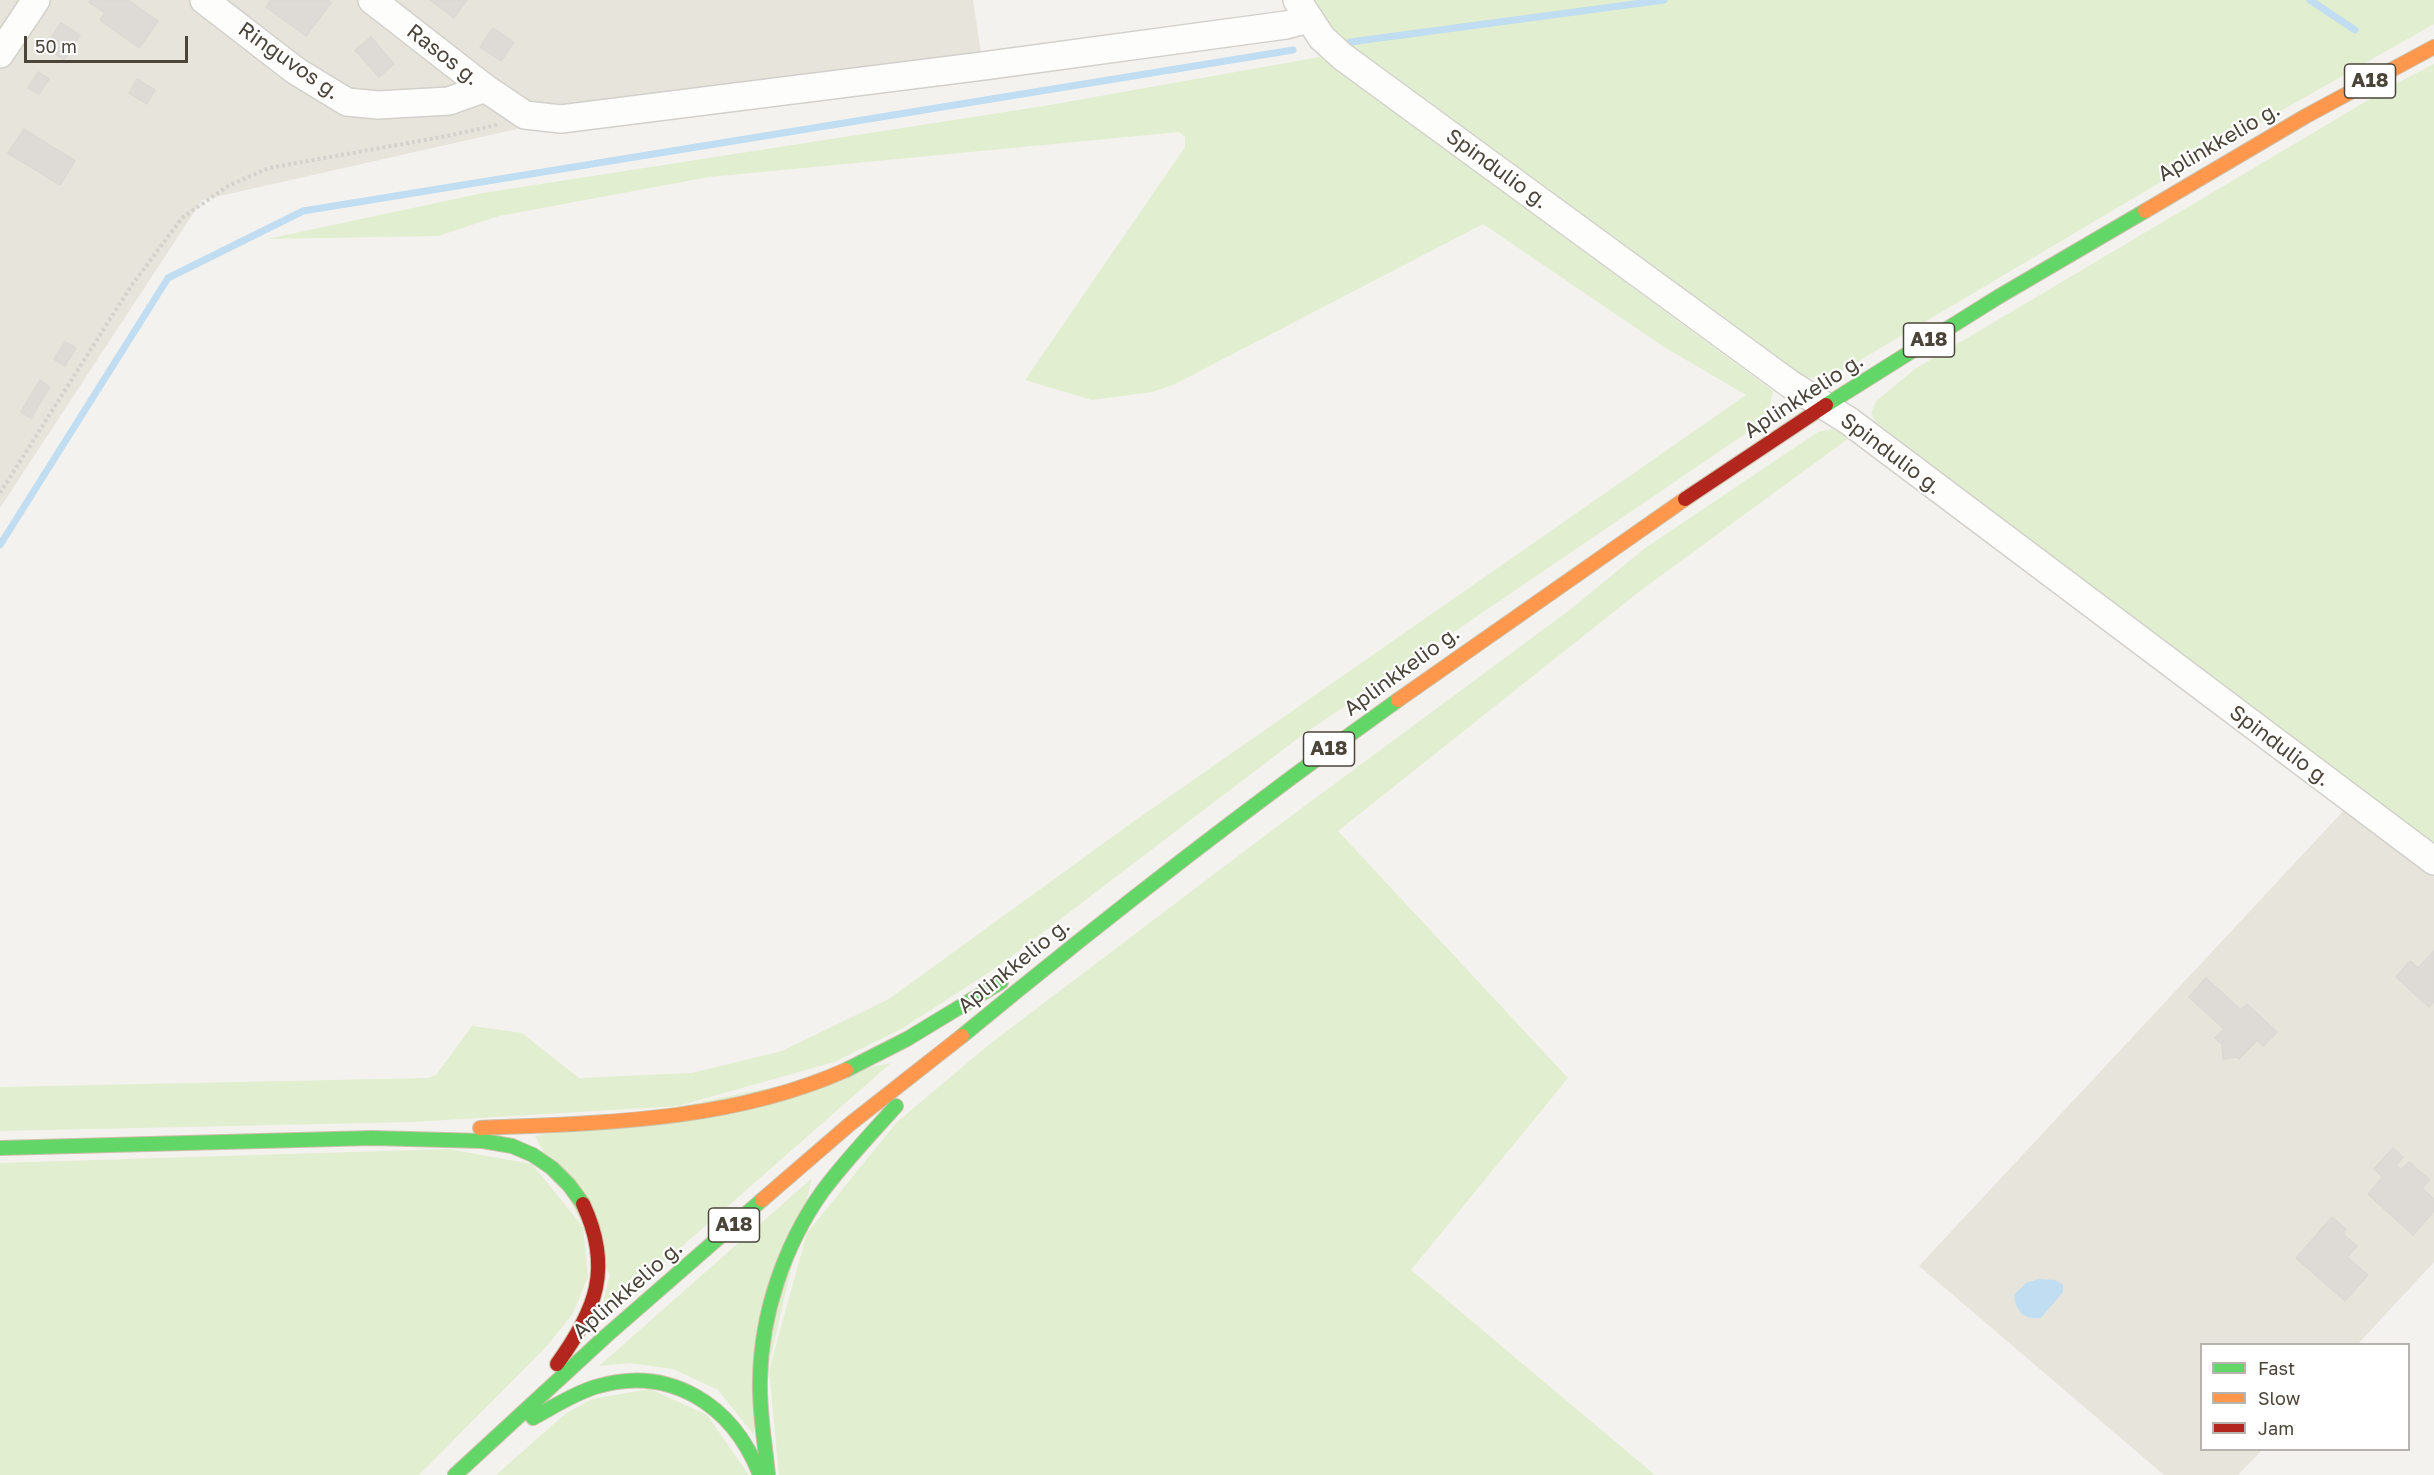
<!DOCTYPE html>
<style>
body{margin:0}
#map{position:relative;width:2434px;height:1475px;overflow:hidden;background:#f4f2ee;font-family:"Golos Text",sans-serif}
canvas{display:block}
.legend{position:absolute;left:2200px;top:1343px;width:210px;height:108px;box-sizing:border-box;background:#fff;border:2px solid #b7b4b0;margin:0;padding:8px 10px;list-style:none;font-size:18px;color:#4b4439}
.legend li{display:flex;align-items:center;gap:12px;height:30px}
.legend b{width:30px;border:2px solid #b7b4b0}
.scale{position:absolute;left:24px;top:36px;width:164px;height:27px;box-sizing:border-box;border:3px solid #4b4439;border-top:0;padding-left:8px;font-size:18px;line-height:21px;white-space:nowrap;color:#4b4439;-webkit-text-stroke:4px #fff;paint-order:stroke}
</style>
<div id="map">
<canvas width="2434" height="1475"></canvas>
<ul class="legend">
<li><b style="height:8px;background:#63d668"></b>Fast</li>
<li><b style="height:8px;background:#ff974d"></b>Slow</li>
<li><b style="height:8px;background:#b3261e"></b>Jam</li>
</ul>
<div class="scale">50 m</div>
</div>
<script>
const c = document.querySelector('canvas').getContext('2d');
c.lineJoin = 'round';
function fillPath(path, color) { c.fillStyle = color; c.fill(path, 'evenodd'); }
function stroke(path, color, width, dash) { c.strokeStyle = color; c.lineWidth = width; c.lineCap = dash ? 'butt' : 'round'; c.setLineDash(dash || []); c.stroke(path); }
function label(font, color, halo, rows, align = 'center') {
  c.font = font + ' "Golos Text",sans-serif'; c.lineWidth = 4.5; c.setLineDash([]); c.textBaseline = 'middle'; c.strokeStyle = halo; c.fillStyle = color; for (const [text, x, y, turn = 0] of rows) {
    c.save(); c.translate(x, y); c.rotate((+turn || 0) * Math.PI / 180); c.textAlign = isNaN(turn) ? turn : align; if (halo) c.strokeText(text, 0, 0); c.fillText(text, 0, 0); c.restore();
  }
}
fillPath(new Path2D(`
 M0,0H973L983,66L561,119L202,200L0,508Z
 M2347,807L2434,874V1262L2358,1344H2202V1450H2262L2238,1475H2164L1919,1266Z`), '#e7e4dc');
fillPath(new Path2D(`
 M1312,0H2434V24L2279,112L1852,365C1834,374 1820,381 1801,376L1355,53L1333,31Z
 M1320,57L1773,391L1767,419L1301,736L1000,965L903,1028L834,1062L678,1106L413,1122L0,1131V1087L428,1078L436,1075L472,1026L522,1033L579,1078L692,1073L782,1051L889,999L1130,824L1746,395L1664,347L1483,224L1175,384L1152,392L1092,400L1025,380L1185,147V137L1179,132L709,177L499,216L438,236L267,239L483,193L1044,106Z
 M2434,64V843L2007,523L1881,433L1871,413L1876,401L1915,369L2397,83Z
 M1832,429L1849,438L1640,591L1338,831L1568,1078L1411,1270L1655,1475H779L769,1370L807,1233L897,1122L991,1043L1275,828L1571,609L1645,548L1818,432Z
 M891,1063L598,1320L610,1275L535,1136Z
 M448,1149L532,1164L583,1227L588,1277L572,1315L545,1348L419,1475H0V1163Z
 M812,1178L753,1434L718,1390L673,1369L630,1363L599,1366Z
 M650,1389L707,1415L749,1475H496L565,1414L592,1399Z`), '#e1eecf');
fillPath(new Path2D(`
 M2039,1279L2055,1280L2063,1285V1292L2041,1318C2024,1320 2016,1312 2014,1295L2026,1283Z`), '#c0ddf1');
stroke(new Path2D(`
 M2310,0L2355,30
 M1350,42L1664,0
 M0,545L168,278L303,211L1293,50`), '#c0ddf1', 7);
const building = new Path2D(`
 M91,0H128L158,21L139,48L100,20L105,13L89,2Z
 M271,0H327L331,3L306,36L266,7Z
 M430,0H467L454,18Z
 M61,23L80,35L64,60L45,47Z
 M493,28L514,42L501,61L480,47Z
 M371,37L394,64L379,77L355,50Z
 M38,72L49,79L39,94L28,88Z
 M137,79L155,90L147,104L129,93Z
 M24,129L75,161L60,185L8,153Z
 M65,342L76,348L65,366L54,359Z
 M40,380L50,387L31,418L21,412Z
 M2434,951V1002L2429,1007L2396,977L2410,961L2418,968Z
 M2206,978L2241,1010L2247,1004L2277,1032L2263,1046L2257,1040L2239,1059L2236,1057L2223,1059L2222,1044L2215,1038L2224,1029L2189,997Z
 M2393,1148L2403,1157L2396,1165L2401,1170L2409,1162L2430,1180L2422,1188L2434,1199V1211L2413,1235L2368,1194L2383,1177L2374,1169Z
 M2332,1217L2346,1229L2343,1234L2357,1246L2347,1257L2368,1275L2345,1301L2296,1258Z`);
fillPath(building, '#dedbd6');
stroke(building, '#dcd9d4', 1.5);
const street = new Path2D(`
 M204,0L296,71L347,102L378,105L449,101L485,88
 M372,0L485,88L525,115L561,119L983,66L1286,25L1308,19
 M1297,0L1322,38L1343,57L1790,384L1849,421L2434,861
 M0,54L36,0`);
const fast = new Path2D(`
 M1826,405L1998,297L2145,211
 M962,1036C1104,919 1248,807 1398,700
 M846,1070L907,1039L1001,982
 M0,1148L372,1138L483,1141L512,1146L533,1155L552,1168L569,1185L583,1204
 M533,1418C553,1407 573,1394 595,1387C670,1364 733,1405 760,1475
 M455,1475L606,1336L762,1200
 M768,1475C765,1443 759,1412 760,1380C761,1314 784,1246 822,1192C844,1162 871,1134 896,1106`);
const slow = new Path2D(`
 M2145,211L2306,116L2434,47
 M1398,700L1685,499
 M480,1128C603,1123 732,1121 846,1070
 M762,1200L850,1124L962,1036`);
const jam = new Path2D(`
 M1685,499L1826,405
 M557,1364C596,1310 613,1268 583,1204`);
stroke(street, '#d2d0cb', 30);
stroke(fast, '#ccbfa9', 16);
stroke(slow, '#ccbfa9', 16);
stroke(jam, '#ccbfa9', 16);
stroke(new Path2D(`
 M0,493L131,286L182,218L228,186L269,168L447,136L497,125`), '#d3d2cc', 4, [3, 3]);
stroke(street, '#fdfdfc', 27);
stroke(fast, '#63d668', 14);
stroke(slow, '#ff974d', 14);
stroke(jam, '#b3261e', 14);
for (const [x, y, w] of [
 [2370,81,51],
 [1929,340,51],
 [1329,749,51],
 [734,1225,51]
]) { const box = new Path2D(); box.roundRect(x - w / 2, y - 17, w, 34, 4.5); c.fillStyle = '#fff'; c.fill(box); stroke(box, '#4b4439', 1.5); }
label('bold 20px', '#4b4439', null, [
 ["A18",2370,81],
 ["A18",1929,340],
 ["A18",1329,749],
 ["A18",734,1225]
]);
label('21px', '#4b4439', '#fff', [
 ["Rasos g.",443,55,38],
 ["Ringuvos g.",289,61,35],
 ["Aplinkkelio g.",2219,142,-30],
 ["Spindulio g.",1497,169,36],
 ["Aplinkkelio g.",1804,396,-33],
 ["Spindulio g.",1891,454,37],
 ["Aplinkkelio g.",1402,671,-36],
 ["Spindulio g.",2280,746,37],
 ["Aplinkkelio g.",1014,966,-39],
 ["Aplinkkelio g.",628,1290,-41]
]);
</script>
